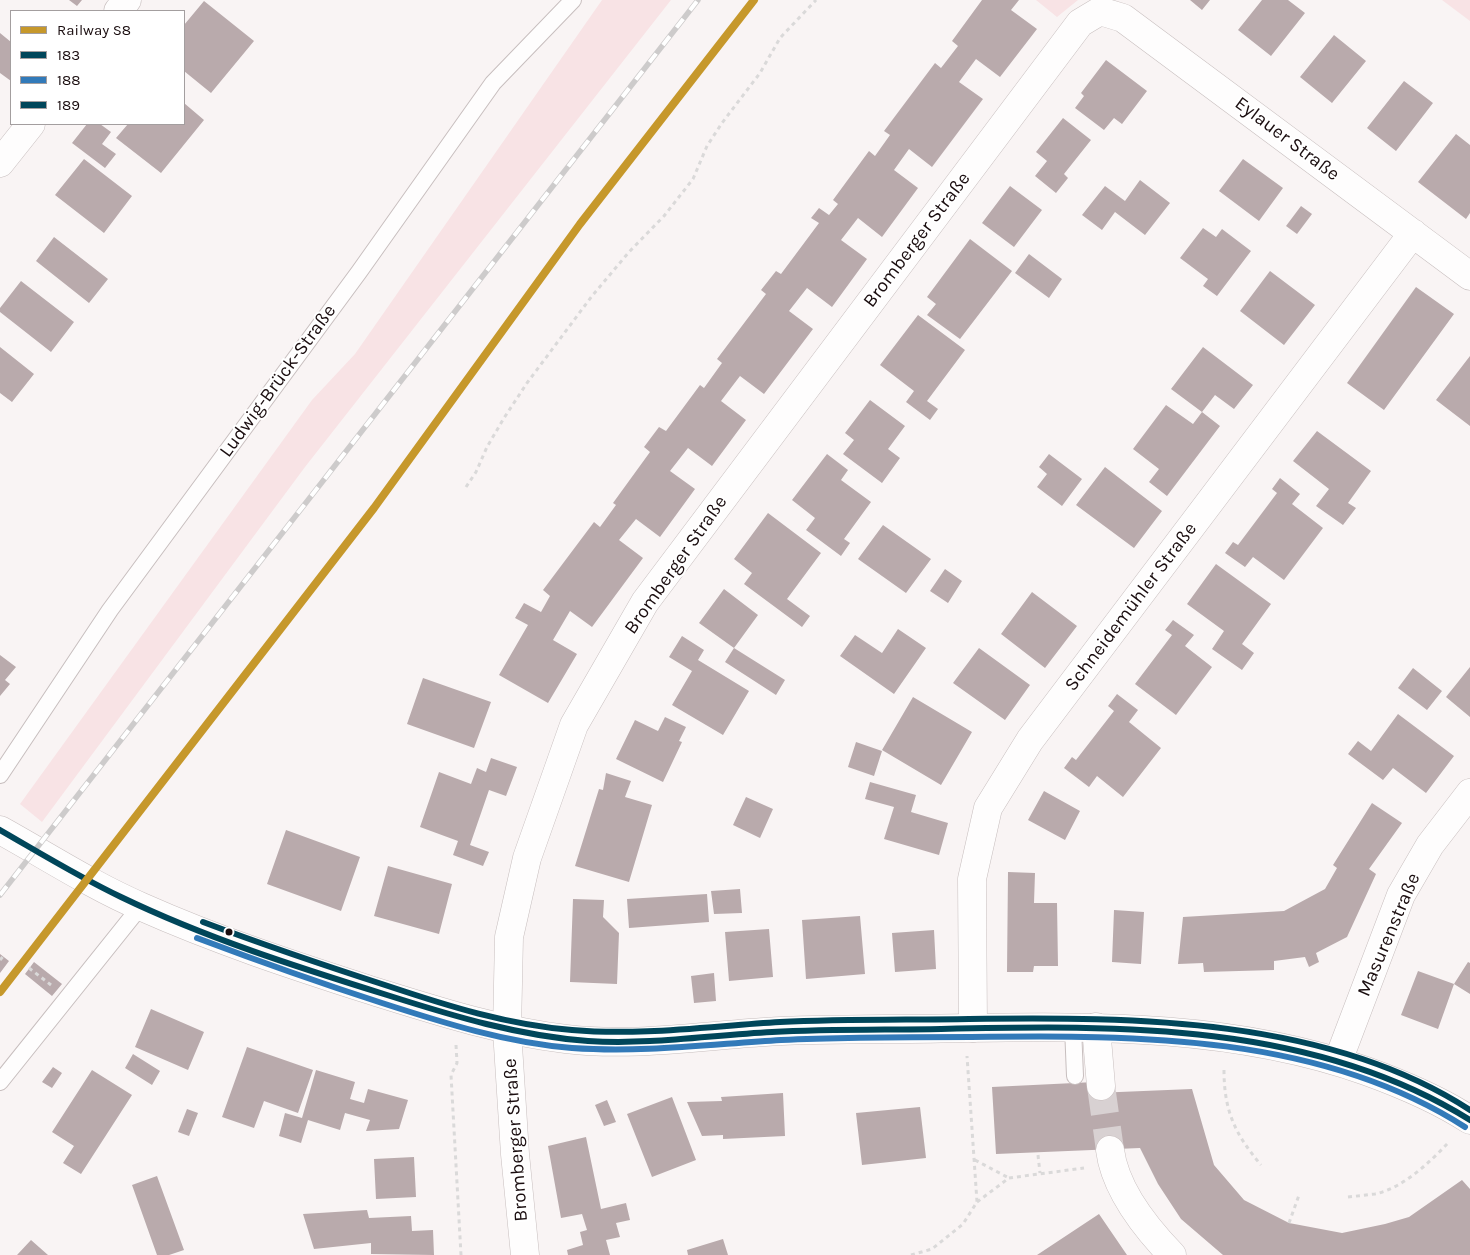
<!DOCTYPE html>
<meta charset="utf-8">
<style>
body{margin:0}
#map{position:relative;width:1470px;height:1255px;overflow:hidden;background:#f9f4f4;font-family:Karla,sans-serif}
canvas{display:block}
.legend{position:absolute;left:10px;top:10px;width:175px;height:115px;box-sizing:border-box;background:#fff;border:1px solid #a39e9f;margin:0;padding:6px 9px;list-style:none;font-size:15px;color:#1a0d0f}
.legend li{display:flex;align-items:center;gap:10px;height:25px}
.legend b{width:25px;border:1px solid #a39e9f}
</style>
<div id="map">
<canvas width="1470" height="1255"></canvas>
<ul class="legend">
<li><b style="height:6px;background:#c6982b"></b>Railway S8</li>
<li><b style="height:6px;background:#00465a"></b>183</li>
<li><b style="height:6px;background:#327ab9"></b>188</li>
<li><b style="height:6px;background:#00465a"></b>189</li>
</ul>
</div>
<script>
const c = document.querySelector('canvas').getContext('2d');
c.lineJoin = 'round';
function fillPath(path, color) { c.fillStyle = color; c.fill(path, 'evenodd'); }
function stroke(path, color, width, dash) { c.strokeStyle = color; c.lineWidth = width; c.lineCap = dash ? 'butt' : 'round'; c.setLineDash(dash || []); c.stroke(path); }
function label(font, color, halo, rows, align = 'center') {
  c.font = font + ' Karla,sans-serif'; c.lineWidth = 4; c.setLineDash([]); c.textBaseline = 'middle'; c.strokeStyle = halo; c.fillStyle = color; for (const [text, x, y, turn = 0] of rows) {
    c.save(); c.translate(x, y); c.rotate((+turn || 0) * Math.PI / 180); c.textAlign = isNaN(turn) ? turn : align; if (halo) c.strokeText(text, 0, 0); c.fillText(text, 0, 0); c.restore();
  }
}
fillPath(new Path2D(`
 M602,0H671L305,467L42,822L20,804L312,400L355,354Z
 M1036,0H1078L1057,17Z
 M1442,0H1470V21Z`), '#f8e3e5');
fillPath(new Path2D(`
 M69,0H82L77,6Z
 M982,0H1019L1011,10L1037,29L1000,77L976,59L959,82L983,99L932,167L909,149L894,170L918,188L882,237L858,218L841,240L867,259L832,307L807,288L789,311L813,329L764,394L740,376L721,401L746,420L712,466L688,448L670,471L695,489L660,537L636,519L619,540L643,558L592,627L570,611L553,640L577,654L548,703L499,675L528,625L515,618L524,603L541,612L550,596L543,590L594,522L600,527L616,505L613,503L650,452L644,447L659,427L666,431L700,385L704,388L722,363L717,359L766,294L761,290L776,271L781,274L819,223L811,218L819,208L829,215L838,204L833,200L869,151L875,156L890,135L884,131L935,63L941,68L958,46L952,41Z
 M1190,0H1210L1202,10Z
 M1262,0H1288L1305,13L1271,56L1238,30Z
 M204,1L254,41L211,93L184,71V25Z
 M0,33L11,42V81L0,73Z
 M1334,35L1366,61L1332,103L1300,77Z
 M1106,60L1147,91L1122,124L1114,118L1104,130L1075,108L1084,96L1081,93Z
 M1404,81L1433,103L1396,151L1367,128Z
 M184,103L204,120L161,173L116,138L128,124H184Z
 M1063,118L1091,140L1064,174L1068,178L1056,193L1035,176L1047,161L1036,152Z
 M87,124H100L111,132L102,144L116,154L105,168L72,143Z
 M1456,134L1470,145V213L1466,219L1418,182Z
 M84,159L132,196L104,233L55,195Z
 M1243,159L1283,188L1259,221L1219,191Z
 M1140,180L1170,203L1145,235L1115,212L1102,230L1082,215L1105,186L1125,201Z
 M1010,186L1042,210L1014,247L982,223Z
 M1301,206L1312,214L1297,234L1286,226Z
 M1203,228L1216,237L1222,229L1251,251L1217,296L1203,286L1208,279L1180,258Z
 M54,237L108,279L89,303L36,261Z
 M970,239L1012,271L960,339L927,315L936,304L927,297Z
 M1029,254L1062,279L1049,298L1015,273Z
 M1270,271L1315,305L1284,345L1240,311Z
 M21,281L74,322L51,352L0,312V308Z
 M1416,287L1454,314L1384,410L1347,383Z
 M918,315L965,350L927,401L938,409L930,420L906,402L914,391L880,365Z
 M0,347L34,374L12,402L0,393Z
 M1203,347L1253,385L1234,409L1215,395L1202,412L1171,389Z
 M1470,356V426L1436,400Z
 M870,400L905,426L888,449L900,458L882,483L843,454L854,440L845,433Z
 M1166,405L1193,424L1202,412L1220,426L1167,496L1149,482L1159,469L1133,449Z
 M1317,431L1371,471L1348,503L1356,508L1343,525L1316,506L1329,489L1293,461Z
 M827,454L848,470L841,480L871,502L844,539L850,543L841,556L806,530L815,518L792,500Z
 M1049,454L1082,479L1062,506L1037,487L1047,474L1039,467Z
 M1105,467L1162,511L1134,548L1076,505Z
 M1280,478L1300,494L1292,504L1323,528L1284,580L1253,557L1245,567L1225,553L1233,542L1238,545L1277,493L1272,489Z
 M768,513L821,553L787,599L810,616L802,627L744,584L752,573L734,559Z
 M883,525L931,559L906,593L858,559Z
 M1216,564L1271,604L1242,644L1254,653L1242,670L1212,649L1224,631L1187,604Z
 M945,569L962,581L948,603L930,591Z
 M724,589L758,615L734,648L699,623Z
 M1032,592L1077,626L1045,668L1001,634Z
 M1173,620L1194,635L1185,646L1212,667L1176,715L1135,684L1172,635L1165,630Z
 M898,629L926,648L894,694L840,656L855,635L882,653Z
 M682,636L704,650L698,660L749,691L723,735L672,705L692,671L669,657Z
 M734,648L785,680L776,695L725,662Z
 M979,648L1030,685L1005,720L953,683Z
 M0,655L16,667L5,680L10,684L0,696Z
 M1470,667V717L1446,697Z
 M1413,668L1442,691L1427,710L1398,688Z
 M423,678L491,702L474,748L407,724Z
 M1117,694L1138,710L1129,722L1161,748L1123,797L1097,776L1089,787L1064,768L1072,757L1076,760L1114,711L1108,706Z
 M913,697L972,732L941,785L882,750Z
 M1398,714L1454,756L1426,793L1393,768L1383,780L1348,754L1358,741L1371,751Z
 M665,717L686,727L679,741L682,742L663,782L616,759L635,720L658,731Z
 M856,742L882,751L874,776L848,767Z
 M491,758L517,767L506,796L489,790L470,845L489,852L483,866L453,855L458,841L420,827L439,772L471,784L477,768L486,772Z
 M606,773L631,781L625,797L652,805L629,882L575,866L599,789L603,790Z
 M870,782L916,795L911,812L948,823L939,855L884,839L894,807L865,799Z
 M1044,791L1080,811L1065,840L1028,820Z
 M746,797L773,809L760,838L733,825Z
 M1372,803L1402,823L1369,869L1376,874L1347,937L1316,953L1319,962L1309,967L1305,957L1274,961V970L1204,972L1203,963L1178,964L1183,917L1284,911L1325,889L1337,868L1333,865Z
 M286,830L360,857L341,911L267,884Z
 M388,866L452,884L439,934L374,916Z
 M1008,872L1035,873L1034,903H1057L1058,966H1034L1033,972H1007Z
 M740,889L742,913L714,914L711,891Z
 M707,894L709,922L629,928L627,899Z
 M573,899L604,900L603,917L619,933L617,984L570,982Z
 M1114,910L1144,912L1141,964L1112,962Z
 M860,916L865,974L806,979L802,920Z
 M769,929L773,977L729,981L725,932Z
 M934,930L936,969L895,972L892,933Z
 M0,954L9,961L0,973Z
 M34,962L62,984L52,996L25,974Z
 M1468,962L1470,963V994L1454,984Z
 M1418,971L1454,984L1438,1029L1401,1015Z
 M714,973L716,1001L694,1003L691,976Z
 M151,1009L204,1032L188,1070L135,1047Z
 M247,1047L313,1070L298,1113L264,1101L254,1128L222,1117Z
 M133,1054L160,1071L152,1085L125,1068Z
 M53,1067L62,1073L52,1088L42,1082Z
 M92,1070L132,1095L81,1174L63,1163L74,1146L52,1132Z
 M316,1070L355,1082L350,1099L364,1103L368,1089L408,1100L399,1129L366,1131L370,1120L345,1113L340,1130L308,1120L301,1143L279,1136L285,1113L302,1118Z
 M1095,1082V1093L1192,1089L1214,1165L1244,1200L1289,1223L1342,1233L1385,1224L1409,1217L1462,1180L1470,1189V1255H1223L1181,1219L1158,1184L1140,1148L996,1154L992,1087Z
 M783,1093L785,1136L723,1139V1135L702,1136L687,1102L722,1101L721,1097Z
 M672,1097L696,1160L652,1177L627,1114Z
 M607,1100L616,1122L604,1126L595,1105Z
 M920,1107L926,1158L862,1165L856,1113Z
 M187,1109L198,1113L189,1136L178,1132Z
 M586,1137L601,1209L626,1203L630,1220L616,1223L620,1237L606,1240L610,1255H568L567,1250L583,1245L580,1232L587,1230L582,1214L561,1218L548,1146Z
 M414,1157L416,1197L376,1199L374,1159Z
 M157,1176L184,1250L169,1255H157L132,1185Z
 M367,1210L369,1218L411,1216L412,1231L433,1230L434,1255L371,1254V1243L314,1249L303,1214Z
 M1099,1214L1127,1255H1037Z
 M723,1239L728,1255H688L687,1250Z
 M31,1240L48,1255H17Z`), '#b9aaac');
stroke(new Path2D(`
 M1101,1086L1110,1150`), '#d8d1d2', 28, [28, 14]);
const service = new Path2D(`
 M0,775L110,610L359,272L493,83L573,0
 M1073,1027L1075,1076
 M0,1082L140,907`);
const minor = new Path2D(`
 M118,11L127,0
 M0,163L31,124
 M1096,1027L1101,1086
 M973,1028L972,879L988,808L1030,740L1413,233
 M1338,1061L1401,895L1430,845L1470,793
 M1110,1150C1115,1189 1145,1227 1172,1255
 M525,1255L515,1154L507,1030L509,937L527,858L574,725L645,602L1080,23L1100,11L1123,18L1470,276`);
const tertiary = new Path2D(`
 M0,830C47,856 93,886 142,907C216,940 295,966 373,991C437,1011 499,1031 566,1039C631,1047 699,1036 765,1032C831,1028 898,1030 964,1028C1100,1026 1236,1025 1366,1071C1402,1084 1438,1099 1470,1120`);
stroke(service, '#c7bebe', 18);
stroke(minor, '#c7bebe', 29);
stroke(tertiary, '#c7bebe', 29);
stroke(new Path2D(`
 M466,487L476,472L487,447L504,418L527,383L592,296L629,252L664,216L693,179L707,146L722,123L760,73L780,38L816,0
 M0,960L5,954
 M29,968L51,985
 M456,1045L457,1063L451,1075L461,1255
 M1224,1070C1224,1111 1235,1134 1261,1165
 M1038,1155L1040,1173
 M975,1160L1009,1178
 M1348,1197C1357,1196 1366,1195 1375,1194C1403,1188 1429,1163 1448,1143
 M977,1202L1009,1178L1084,1168
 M1289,1223L1299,1195
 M911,1255L932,1249L963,1224L977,1202L967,1056`), '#dad9d9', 3, [4, 4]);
stroke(service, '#fefdfd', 16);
stroke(minor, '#fefdfd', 28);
stroke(tertiary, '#fefdfd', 28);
const rail = new Path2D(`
 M0,895L698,0`);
stroke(rail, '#cdcbcb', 5.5);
stroke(rail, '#fff', 4, [11]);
stroke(new Path2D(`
 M0,830C40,853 79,877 121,897C206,938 297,967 387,995C453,1016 519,1036 588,1041C650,1045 711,1035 772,1032C828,1029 885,1030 941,1029C1119,1025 1313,1022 1470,1120`), '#00465a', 6);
stroke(new Path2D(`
 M197,938C258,961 320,983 382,1003C444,1023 507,1043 572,1048C642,1053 712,1044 781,1040C844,1037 908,1037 971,1037C1137,1035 1320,1034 1465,1127`), '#327ab9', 6);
stroke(new Path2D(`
 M203,922C264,945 326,966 388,986C448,1006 508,1025 572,1030C641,1036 711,1026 780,1022C843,1019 906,1020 969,1019C1134,1017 1327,1017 1470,1110`), '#00465a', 6);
stroke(new Path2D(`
 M0,992L374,508L580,224L754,0`), '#c6982b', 8);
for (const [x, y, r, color] of [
 [229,932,4.5,"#1a0d0f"]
]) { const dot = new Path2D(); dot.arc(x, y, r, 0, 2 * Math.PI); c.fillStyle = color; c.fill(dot); stroke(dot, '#fff', 2); }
label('19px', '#1a0d0f', '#fff', [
 ["Eylauer Straße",1287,139,37],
 ["Bromberger Straße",917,240,-53],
 ["Ludwig-Brück-Straße",278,381,-54],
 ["Bromberger Straße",676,565,-55],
 ["Schneidemühler Straße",1131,607,-53],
 ["Masurenstraße",1389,935,-67],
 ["Bromberger Straße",516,1140,-94]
]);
</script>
